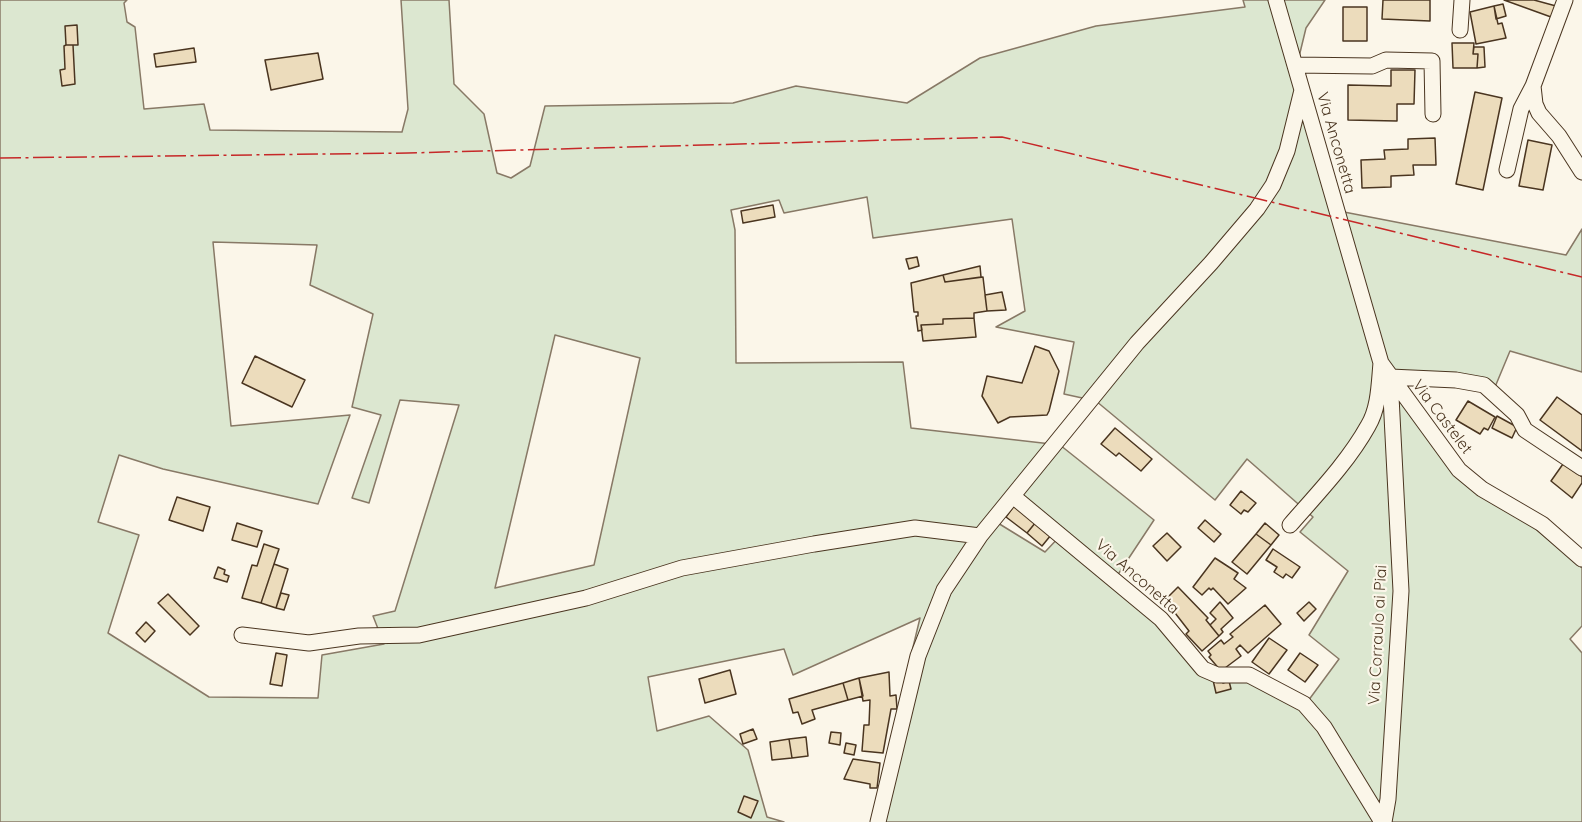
<!DOCTYPE html>
<style>
body{margin:0}
canvas{display:block;background:#fbf6e9}
</style>
<canvas width="1582" height="822"></canvas>
<script>
const c = document.querySelector('canvas').getContext('2d');
c.lineJoin = 'round';
function fillPath(path, color) { c.fillStyle = color; c.fill(path, 'evenodd'); }
function stroke(path, color, width, dash) { c.strokeStyle = color; c.lineWidth = width; c.lineCap = dash ? 'butt' : 'round'; c.setLineDash(dash || []); c.stroke(path); }
function label(font, color, halo, rows, align = 'center') {
  c.font = font + ' Quicksand,sans-serif'; c.lineWidth = 4.5; c.setLineDash([]); c.textBaseline = 'middle'; c.strokeStyle = halo; c.fillStyle = color; for (const [text, x, y, turn = 0] of rows) {
    c.save(); c.translate(x, y); c.rotate((+turn || 0) * Math.PI / 180); c.textAlign = isNaN(turn) ? turn : align; if (halo) c.strokeText(text, 0, 0); c.fillText(text, 0, 0); c.restore();
  }
}
const green = new Path2D(`
 M0,0H127L124,3L127,22L135,27L144,109L204,104L210,130L402,132L408,109L401,0H449L454,84L484,114L497,173L511,178L530,166L545,106L733,103L796,86L907,103L980,58L1096,26L1245,7L1243,0H1325L1306,28L1298,61L1344,212L1566,255L1582,229V372L1510,351L1495,387L1405,384L1437,446L1582,568V626L1570,639L1582,653V822H871L920,618L793,675L784,649L648,677L657,731L709,716L748,750L767,817L784,822H0ZM867,197L873,238L1012,219L1025,311L996,327L1074,342L1064,394L1096,401L1215,500L1247,459L1313,517L1300,532L1348,571L1309,635L1339,659L1308,701L1205,665L1115,579L1154,520L1060,445L911,428L903,362L736,363L735,230L731,210L779,200L784,213ZM213,242L317,245L310,285L373,314L352,407L381,415L352,498L369,503L400,400L459,405L395,611L373,616L384,644L322,655L318,698L209,697L108,633L139,535L98,522L119,455L163,469L318,504L350,415L231,426ZM555,335L640,358L594,565L495,588ZM1014,495L1061,535L1045,552L993,520Z`);
fillPath(green, '#dce7d0');
stroke(green, '#887966', 1.5);
const building = new Path2D(`
 M1383,0H1430V21L1382,19Z
 M1504,0H1534L1556,6L1551,17Z
 M1503,4L1506,16L1496,19L1494,6Z
 M1494,6L1498,24L1502,23L1506,38L1476,44L1470,12Z
 M1343,7H1367V41H1343Z
 M77,25L78,45H66L65,26Z
 M1452,43H1474L1473,54H1478L1477,68H1453Z
 M66,45H73L75,84L62,86L60,70L65,69L64,46Z
 M1474,47H1484L1485,67L1477,68L1478,54H1473Z
 M194,48L196,62L156,67L154,54Z
 M318,53L323,79L271,90L265,60Z
 M1391,70H1415L1414,104H1397V121L1348,120V85L1391,86Z
 M1475,92L1502,98L1483,190L1456,184Z
 M1435,138L1436,165H1413L1414,175L1391,176V187L1362,188L1361,160L1385,159L1384,150L1408,149V139Z
 M1528,140L1552,145L1543,190L1519,186Z
 M773,205L775,217L743,223L741,211Z
 M917,257L919,266L909,269L906,259Z
 M980,266L981,277L945,282L943,275Z
 M943,275L945,282L983,277L987,311L974,313V318L943,319V324L921,325L922,330L918,331L916,316H918V312H914L911,283Z
 M1002,292L1006,310L987,311L985,295Z
 M974,318L976,337L923,341L921,325L943,324V319Z
 M1035,346L1049,351L1059,371L1049,411L1047,415L1010,417L998,423L982,396L987,376L1022,383Z
 M255,356L305,380L292,407L242,383Z
 M1557,397L1582,415V451L1540,420Z
 M1468,401L1495,417L1488,430L1484,428L1480,434L1456,420Z
 M1497,416L1517,427L1512,438L1492,428Z
 M1115,428L1152,459L1141,471L1119,453L1116,456L1101,444Z
 M1563,464L1582,477V483L1572,498L1551,481Z
 M1241,491L1256,503L1248,512L1244,510L1241,514L1230,505Z
 M177,497L210,507L203,531L169,520Z
 M1014,506L1036,522L1027,533L1006,517Z
 M1205,520L1221,534L1214,542L1198,528Z
 M1036,522L1051,535L1042,546L1027,533Z
 M237,523L262,531L257,547L232,540Z
 M1265,523L1279,535L1271,545L1256,534Z
 M1167,533L1181,547L1167,561L1153,546Z
 M1256,534L1271,545L1247,574L1232,562Z
 M264,544L279,549L261,603L242,598L252,565L257,566Z
 M1273,549L1300,567L1292,578L1286,574L1283,578L1274,572L1277,567L1266,560Z
 M1215,558L1238,573L1234,579L1246,588L1228,604L1213,588L1211,590L1209,588L1202,595L1193,587Z
 M274,564L288,569L276,608L261,603Z
 M218,567L225,570L224,574L229,576L227,582L214,578Z
 M1178,587L1208,618L1206,620L1219,636L1202,651L1186,634L1189,631L1165,600Z
 M281,593L289,595L284,610L276,608Z
 M168,594L199,626L190,635L158,603Z
 M1220,602L1233,618L1221,629L1223,632L1219,636L1210,625L1216,619L1210,613Z
 M1309,602L1316,609L1304,621L1297,613Z
 M1265,605L1281,624L1248,653L1240,645L1236,649L1241,656L1221,671L1209,657L1211,655L1208,651L1221,640L1224,644L1233,637L1230,634Z
 M146,622L155,631L145,642L136,633Z
 M1269,638L1287,650L1269,674L1252,662Z
 M276,653L287,655L282,686L270,684Z
 M1300,653L1318,665L1305,682L1288,670Z
 M730,670L736,694L705,703L699,679Z
 M889,672L890,696L896,695L897,709H891L883,753L862,751L864,725H869L870,700L863,701L859,678Z
 M859,678L863,696L848,700L843,683Z
 M1222,678L1223,683L1229,681L1231,689L1216,693L1213,680Z
 M843,683L848,700L812,710L815,719L802,724L798,712L793,713L789,699Z
 M753,729L757,739L743,744L740,734Z
 M831,732L841,733L840,745L829,743Z
 M806,737L808,756L792,758L789,739Z
 M789,739L792,758L772,760L770,742Z
 M846,743L856,745L854,755L844,753Z
 M853,759L880,763L877,788H870V784L844,779Z
 M744,796L758,801L751,818L738,812Z`);
fillPath(building, '#ecdcbc');
stroke(building, '#4a3520', 1.5);
const minor = new Path2D(`
 M1276,0L1381,363L1459,470L1482,489L1542,524L1582,559
 M1565,0L1533,86L1535,104L1539,113L1559,136L1582,172
 M1460,30L1462,0
 M1295,65L1372,66L1386,60L1432,61L1433,114
 M1507,170L1521,109L1533,86
 M1390,377L1456,380L1484,385L1517,415L1525,430L1582,468
 M1014,497L1161,619L1203,669L1217,675H1249L1304,704L1324,727L1382,822
 M1290,525C1317,494 1348,462 1368,426C1379,408 1379,384 1381,363
 M242,635L309,643L359,636L419,635L586,598L682,568L814,544L915,528L980,536
 M878,822L918,656L944,590L980,536L1137,343L1211,263L1257,209L1273,185L1287,151L1302,90
 M1384,822L1388,799L1401,591L1390,377`);
stroke(minor, '#4a3520', 17);
stroke(minor, '#fbf6e9', 15);
stroke(new Path2D(`
 M0,158L408,153L1002,137L1582,277`), '#c62828', 1.5, [21, 4.5, 3, 4.5]);
label('16px', '#4a3520', '#fbf6e9', [
 ["Via Anconetta",1336,143,74],
 ["Via Castelet",1442,417,53],
 ["Via Anconetta",1137,577,41],
 ["Via Corraulo ai Piai",1378,635,-87]
]);
</script>
